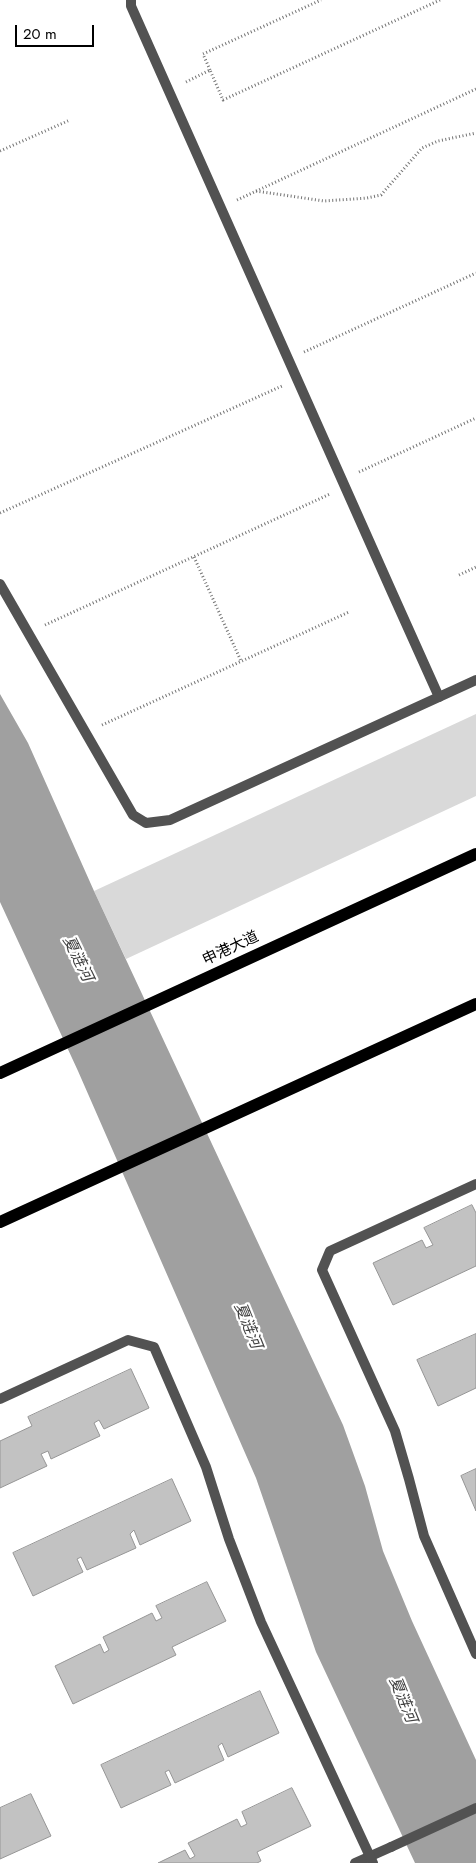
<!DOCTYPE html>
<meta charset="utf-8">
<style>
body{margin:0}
#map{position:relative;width:476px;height:1863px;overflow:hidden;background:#fff;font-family:Jost,sans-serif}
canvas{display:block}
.scale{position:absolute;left:15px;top:25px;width:79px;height:22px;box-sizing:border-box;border:2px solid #000;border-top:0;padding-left:6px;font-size:15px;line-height:18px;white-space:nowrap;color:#000;-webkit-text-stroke:4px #fff;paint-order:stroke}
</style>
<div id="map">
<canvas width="476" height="1863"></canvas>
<div class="scale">20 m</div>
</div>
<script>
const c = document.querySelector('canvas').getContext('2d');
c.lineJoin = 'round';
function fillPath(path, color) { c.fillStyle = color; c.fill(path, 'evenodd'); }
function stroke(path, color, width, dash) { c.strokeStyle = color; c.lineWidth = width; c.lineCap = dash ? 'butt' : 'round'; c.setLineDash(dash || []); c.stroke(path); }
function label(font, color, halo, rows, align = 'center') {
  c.font = font + ' Jost,"Noto Sans SC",sans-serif'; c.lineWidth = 4.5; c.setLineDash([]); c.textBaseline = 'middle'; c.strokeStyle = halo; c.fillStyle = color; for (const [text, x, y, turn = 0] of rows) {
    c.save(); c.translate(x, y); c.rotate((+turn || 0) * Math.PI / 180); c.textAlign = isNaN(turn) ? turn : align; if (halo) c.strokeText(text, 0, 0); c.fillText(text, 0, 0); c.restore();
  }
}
fillPath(new Path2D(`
 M476,714V796L126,959L94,891Z`), '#d9d9d9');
fillPath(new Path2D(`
 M0,694L28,743L94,891L343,1425L365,1486L383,1551L412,1621L476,1760V1863H415L316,1652L256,1478L78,1071L0,902Z`), '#a0a0a0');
const building = new Path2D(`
 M472,1205L476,1213V1266L393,1305L373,1263L422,1240L426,1248L433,1245L424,1228Z
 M476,1334V1388L438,1406L417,1360Z
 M131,1369L149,1408L104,1429L99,1420L94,1423L100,1436L51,1459L48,1451L41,1454L47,1466L0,1488V1441L32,1426L28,1417Z
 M476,1469V1511L461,1476Z
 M172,1479L191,1521L140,1545L134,1530L130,1534L136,1548L87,1570L81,1557L77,1559L83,1572L33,1596L13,1553Z
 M207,1582L226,1621L172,1647L176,1655L73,1704L55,1666L100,1644L104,1653L109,1650L103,1637L152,1613L156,1621L162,1618L156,1606Z
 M260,1691L279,1733L228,1757L222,1743L218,1746L224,1760L175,1783L169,1770L165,1772L171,1785L121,1808L101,1765Z
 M292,1788L311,1826L257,1852L261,1861L257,1863H158L185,1850L190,1859L195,1856L188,1843L237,1819L241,1827L247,1824L242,1812Z
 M31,1794L51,1836L0,1859V1808Z`);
fillPath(building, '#c2c2c2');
stroke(building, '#969696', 1);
stroke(new Path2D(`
 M210,70L203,54L321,0
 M186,82L210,70L223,100L440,0
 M0,151L70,120
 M256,191L324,201L367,198L381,195L422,148L438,141L476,133
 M237,200L476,89
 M304,352L476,273
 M359,472L476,418
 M0,513L282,386
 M194,557L241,661
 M459,575L476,567
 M45,625L330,494
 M102,725L349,612`), '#747474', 3, [1, 2.5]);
stroke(new Path2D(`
 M131,0V6C235,235 335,467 439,697
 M476,1184L330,1251L322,1270L395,1431L409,1479L424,1536L476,1654
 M355,1863L391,1847`), '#525252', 10);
stroke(new Path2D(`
 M0,584L133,815L146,823L170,820L476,680
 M0,1399L128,1340L154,1347L206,1467L229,1539L261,1622L373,1863
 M391,1847L476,1808`), '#525252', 10);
stroke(new Path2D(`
 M0,1073L476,854
 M0,1222L476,1004`), '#000', 12);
label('15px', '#000', '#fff', [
 ["申港大道",231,949,-25]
]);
label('italic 16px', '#414141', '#fff', [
 ["夏涟河",77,959,64],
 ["夏涟河",247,1326,68],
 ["夏涟河",402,1700,68]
]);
</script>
